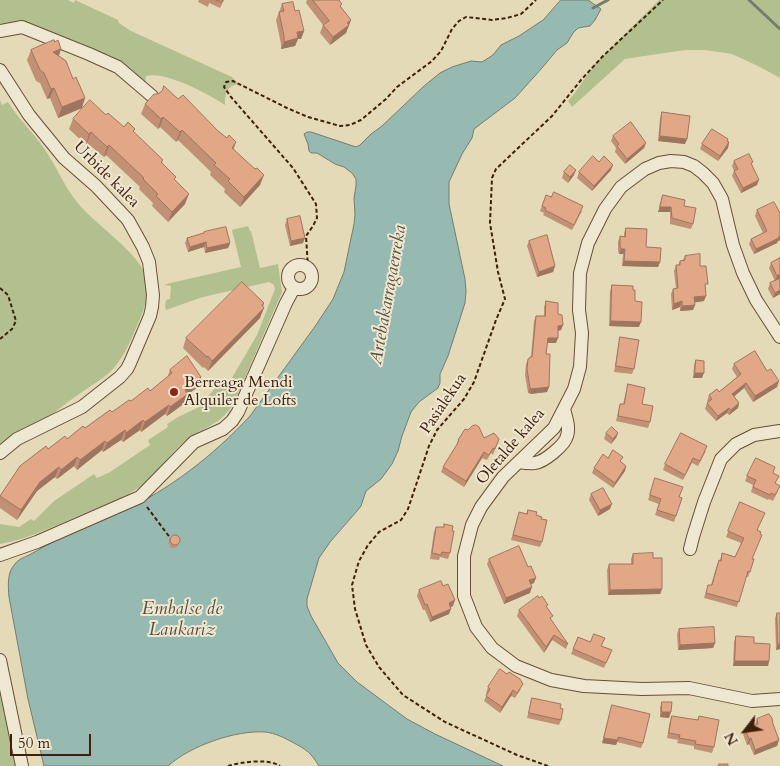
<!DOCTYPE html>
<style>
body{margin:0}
#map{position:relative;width:780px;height:766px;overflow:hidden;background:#e5dab8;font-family:Cardo,serif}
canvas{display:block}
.north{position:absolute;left:720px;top:706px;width:50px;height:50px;-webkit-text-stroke:4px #eee7d1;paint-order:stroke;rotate:240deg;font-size:14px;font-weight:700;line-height:20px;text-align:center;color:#40200b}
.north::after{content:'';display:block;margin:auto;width:18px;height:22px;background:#40200b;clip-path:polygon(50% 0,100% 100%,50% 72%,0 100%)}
.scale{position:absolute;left:10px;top:734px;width:81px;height:22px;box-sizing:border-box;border:2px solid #40200b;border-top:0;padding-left:6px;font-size:15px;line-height:18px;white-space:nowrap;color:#40200b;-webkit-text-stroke:4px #eee7d1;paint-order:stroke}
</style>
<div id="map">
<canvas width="780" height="766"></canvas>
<div class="north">N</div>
<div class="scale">50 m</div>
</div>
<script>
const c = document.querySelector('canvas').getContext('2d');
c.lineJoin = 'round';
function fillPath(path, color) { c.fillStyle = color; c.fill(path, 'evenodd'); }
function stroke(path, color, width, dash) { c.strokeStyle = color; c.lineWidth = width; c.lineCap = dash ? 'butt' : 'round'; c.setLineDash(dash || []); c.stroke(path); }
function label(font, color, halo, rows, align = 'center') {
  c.font = font + ' Cardo,serif'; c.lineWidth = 4; c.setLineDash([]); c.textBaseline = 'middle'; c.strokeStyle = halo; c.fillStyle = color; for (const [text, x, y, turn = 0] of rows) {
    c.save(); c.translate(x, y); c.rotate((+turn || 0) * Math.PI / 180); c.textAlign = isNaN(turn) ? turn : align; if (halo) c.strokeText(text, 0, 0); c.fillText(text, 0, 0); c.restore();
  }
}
fillPath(new Path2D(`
 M0,0H68L74,3L75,0L118,20L119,23L131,31L232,77L238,84C226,87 225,94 225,105C208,94 166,71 146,76L145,84L98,52L0,27Z
 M659,0H780V78L758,66L732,54L705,50H687L671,52L625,59L572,107L568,101L574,94L594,65Z
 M0,100L2,105L8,102C19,120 34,133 45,150C57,167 64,186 77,202C93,223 140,253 146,277C150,292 145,307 139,321C132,337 126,354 114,368C103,380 88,387 75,397C63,405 53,414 41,423C28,432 14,441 0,449Z
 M248,226L250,231H251L260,268L278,264L282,292L234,403C229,411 222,419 213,424C203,430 193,434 184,442C168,455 158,473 141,486C124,499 103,506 83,514C56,525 29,539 0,544V524L19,527L31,519L34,521L54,501L94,474L97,478L110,472L150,445L148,440L168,427L167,424L178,417L199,407L215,388L213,384L218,381L226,388L257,335L275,289L274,285L269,282L203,297L166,310L165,306L166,300L170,299L171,286L165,285L166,284L241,267L232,230Z
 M0,685L21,766H0Z`), '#b2c090');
const water = new Path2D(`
 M561,0H588L601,9L595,20L590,26L578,28L573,33L567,43L557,50L542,68L515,98L474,129L472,138L462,154L449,182V204L465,279L466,291L465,303L448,356L440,374V383L438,388L419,402L411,412L402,436L398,451L392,464L381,479L366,491L361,506L357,511L330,542L319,558L307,599V606L311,616L338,663L357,682L407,719L435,734L503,766H319C311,753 307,750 294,743C285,738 275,733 265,732C235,730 190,746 168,766H44L28,699L9,597C8,586 7,572 15,564C18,559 26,557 31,554C39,550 46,545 54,541C76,530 99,523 121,512C169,490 214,455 250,416L316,325L333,299L344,272L354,224L355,214L354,198L356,186V179L352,173L344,167L335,164L317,153H311L309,151L308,144L304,134L307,132H311L356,147L360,145L371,134L382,126L424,86L440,73L452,67L471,61L482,62L493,55L501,45L519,36L543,20Z`);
fillPath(water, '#96bab1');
stroke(water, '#747c6f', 1);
stroke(new Path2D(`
 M749,0L780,29
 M593,8L608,0`), '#747c6f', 3);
const minor = new Path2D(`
 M0,31L22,27L89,54L118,67L152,96
 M0,70L29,115L64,158L96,186L128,220L143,247L149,262L153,295L152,307L150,316L130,363L127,369L120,377L82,407L17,439L0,453
 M288 277a12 12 0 1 1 24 0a12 12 0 1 1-24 0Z
 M780,337L756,300L743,273L733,245L722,199L713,183L703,173L694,166L684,162L671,161L659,163L645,169L621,187L605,209L588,243L580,273L579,310L582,333L580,367L574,389L554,428L503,477L481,507L472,525L464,556V596L476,627L492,648L516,666L551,680L584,686L642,689L689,688L752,701L780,699
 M519,462C524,463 530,464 535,463C544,462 565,445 567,436C570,427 566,417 564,409
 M690,549L693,537L704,502L721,459L736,444L754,435L780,431
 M0,555L37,542L140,497L194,442L223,429L232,421L238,412L286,303L294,288
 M0,660L22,766`);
stroke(minor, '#694e36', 14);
stroke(new Path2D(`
 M308,268L306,236L313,226L317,218L316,204L293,168L231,97L224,87L226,82L233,81L287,108L308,117L340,126L350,125L361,120L386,99L397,87L432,61L441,51L452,29L459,21L466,17L492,20L507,18L521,14L536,0
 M0,288L8,295L16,321L12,329L0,339
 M147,507L171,539
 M228,766C241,762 268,758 280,766
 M548,766L517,755L445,722L403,695L379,667L366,645L355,609L352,585L359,561L368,545L379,532L401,520L408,509L429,446L437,430L464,399L474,382L496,320L505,299L498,272L490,223L492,178L496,169L552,116L581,80L603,56L663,0`), '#40200b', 2, [4, 2.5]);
stroke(minor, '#eee7d1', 12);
fillPath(new Path2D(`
 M199,0H224L220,8L209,3L208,7L198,2Z
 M307,0H339L341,7L351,20L346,33L330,45L320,33L323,25L306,3Z
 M282,4L295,11L304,31L301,39H298L295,46L281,49V44L276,20Z
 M31,50L59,56L82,108L58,118L50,98L47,99L40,83L36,81L27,60Z
 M178,99L227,138L236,142L234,149L260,185L240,207L224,192L225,189L210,175L211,172L178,140L176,142L160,127L158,129L141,114L145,104Z
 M662,112L687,139L685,144L658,141L660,118Z
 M106,115L124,127L134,132L163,160L162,163L175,180L185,204L168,222L152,206L153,203L139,189L140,187L106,155L104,157L87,143L86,145L69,129L73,119Z
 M613,136L646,143L644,148L625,164L615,152L616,148L611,141Z
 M728,141L729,142L728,148L718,161L700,149L702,144Z
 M734,161L752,165L757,185L741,193L732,176L734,171L732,166Z
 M599,162L611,170L592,191L577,178L579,172Z
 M564,172L574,175L568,183L562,178Z
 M546,195L582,211L572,230L543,215L544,213L540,211Z
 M663,195L693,224L691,229L670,224V212H658Z
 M757,210L780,213V240L778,241L777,243L754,254L749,244L751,239L763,233L755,216Z
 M287,219L303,243L290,246L285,225Z
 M626,228L646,247L660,262L658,267L622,266L623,254H619L618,251V242L620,236L624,237V233Z
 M204,232L230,243L228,248L205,253L204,247L188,252L185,243L187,238L203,233Z
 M529,241L555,266L553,272L537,277L527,246Z
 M685,256L700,266L706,289L704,301L694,302L695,305L693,310L680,311V307L672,310L671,294L673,289H676L674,271L676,265H678L680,261L683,260Z
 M780,258V279H779L780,281V294L773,298L768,289L770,283L775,281L769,268L771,263Z
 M612,285L633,290L639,327L609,326L610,291Z
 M546,301L558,314L563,325L561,330L558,331L556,343H547L546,354L549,387L547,392L530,394L529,393H528L525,375L526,364L528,359H529L531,357L534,321L536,316H544V307Z
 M264,303L260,318L208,371L204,367L203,368L183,348L186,338Z
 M620,337L634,369L632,374L614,372L619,342Z
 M696,360L702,378H693L694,365Z
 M734,364L777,387L753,402L744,388L734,396L739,403L738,408L729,415L727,413L716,421L705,409L707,403L708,402L707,401L709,395L719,392L737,377L732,369Z
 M170,370L201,377L198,387L188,394L185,403L167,416L165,414L141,432L140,430L123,442L121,440L103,452L102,450L77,470L74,466L57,479L55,477L37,491L17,520L0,508V496L48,449L67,439L131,401L150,391L167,378Z
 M628,384L642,404L650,422L648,428L616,421L620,404H623Z
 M606,433H618L616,438L611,444L604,439Z
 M484,438L499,439L493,455L491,453L487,460L482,458L464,487L441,472L443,467L456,446L458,440Z
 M706,451L698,466L692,463L683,480L663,470L665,464Z
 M608,458L621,462L626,466L625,471L613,488L592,473L594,468Z
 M773,473L778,491L773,501L769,499L768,500L751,492L753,485L745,481L747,476Z
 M655,478L679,497L682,498L674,522L655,515L659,504L648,500Z
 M591,494L610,509L598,516L589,500Z
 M740,502L758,530L750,572L748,577H746L737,607L704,598L708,585H711L717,565L719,560H720L722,553L735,557L741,543L726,537Z
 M528,510L536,515L542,542L540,547L511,540L519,512L526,514Z
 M436,527L452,531L450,553L448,559L440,557L439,560L430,559L434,532Z
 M171,537L179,543L178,546L174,548H171L168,543Z
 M633,554L653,558L662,589L660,594L608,595L607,570L609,564H631V559Z
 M489,559L528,567L534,583L531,584L530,593L504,604L487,564Z
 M419,590L453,606L450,607L449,614L430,622L425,610H423L417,596Z
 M547,608L551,620L568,644L566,649L552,640L544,653L517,616L519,610Z
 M777,613L780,649L776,650L775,618Z
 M679,629L715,643L713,648L678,650L677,634Z
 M736,636L754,643L769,661L768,666H733L734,642Z
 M578,637L612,650L604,668L571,654Z
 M488,687L521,689L515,698L511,696L500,713L484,701L487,694L486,693Z
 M532,698L560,708L561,720L559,725L527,718Z
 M662,702L669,718L660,717V707Z
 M612,705L643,743L641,748L617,742L616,745L602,743Z
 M672,716L697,720L699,716L714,747L712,753L694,749V746L677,743L678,740L667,738L670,721Z
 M757,719L773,724L779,740L777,746L754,755L749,744L747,745L743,734L745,729L755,725Z`), '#c29074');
fillPath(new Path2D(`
 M351,20L346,33L330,45L333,37Z
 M304,31L301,39H298L295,46L281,49L284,42L297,32Z
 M61,49L58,59L53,52Z
 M54,88L50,98L47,99L51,89Z
 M85,98L82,108L58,118L62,107Z
 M163,117L160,127L158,129L161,119Z
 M182,130L178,140L176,142L180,132Z
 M91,132L87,143L86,145L89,134Z
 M660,136L687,139L685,144L658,141Z
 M729,142L728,148L718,161L720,156Z
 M646,143L644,148L625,164L627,159Z
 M109,145L106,155L104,157L107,147Z
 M613,165L611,170L592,191L594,186Z
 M576,170L574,175L568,183L570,177Z
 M264,175L260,185L240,207L244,197Z
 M759,180L757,185L741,193L743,188Z
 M189,194L185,204L168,222L172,212Z
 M660,207H671L670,212H658Z
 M780,236V240L778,241L777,243L754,254L756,249Z
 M305,238L303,243L290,246L291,241Z
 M206,242L204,247L188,252L190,247Z
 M230,243L228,248L205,253L207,248Z
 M621,249H625L623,254H619Z
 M624,261L660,262L658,267L622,266Z
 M555,266L553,272L537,277L539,272Z
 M780,274V279L775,281L777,276Z
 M780,290V294L773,298L775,293Z
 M706,296L704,301L692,303L694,297Z
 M682,301L680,307L672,310L674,304Z
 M264,303L261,311L264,308L260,318L208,371L212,361Z
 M695,305L693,310L680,311L682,306Z
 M611,321L641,322L639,327L609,326Z
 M563,325L561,330L556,331L558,326Z
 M548,338H558L556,343H546Z
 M695,373H704L702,378H693Z
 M201,377L198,387L188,394L185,403L167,416L170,407L185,390Z
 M779,381L777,387L753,402L755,396Z
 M746,383L744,388L730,400L732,394Z
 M549,387L547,392L530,394L531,389Z
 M530,388H531L529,393H528Z
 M739,403L738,408L729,415L731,410Z
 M169,405L165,414L141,432L145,422Z
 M729,408L727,413L716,421L718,416Z
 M143,420L140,430L123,442L126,433Z
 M125,430L121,440L103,452L107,443Z
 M618,433L616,438L611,444L613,439Z
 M105,441L102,450L77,470L80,460Z
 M484,452L482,458L464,487L466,481Z
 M77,457L74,466L57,479L61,470Z
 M626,466L625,471L613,488L615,483Z
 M59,467L55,477L37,491L17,520L21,510L40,482Z
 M612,504L610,509L598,516L600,510Z
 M536,578L534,583L527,586L529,580Z
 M532,587L530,593L504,604L506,598Z
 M662,589L660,594L608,595L610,590Z
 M455,600L453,606L447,609L449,603Z
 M451,609L449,614L430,622L432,617Z
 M554,635L552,640L544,653L546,647Z
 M715,643L713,648L678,650L680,645Z
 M778,644H780V649L776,650Z
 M735,661H769L768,666H733Z
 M513,690L511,696L500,713L502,707Z
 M662,712H671L669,718L660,717Z
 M604,738L618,740L616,745L602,743Z
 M751,738L749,744L747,745L749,739Z
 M779,740L777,746L754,755L755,750Z`), '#9e755e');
const building = new Path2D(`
 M216,0H223L222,2Z
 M313,0H339L342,4L340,6L351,20L347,23L349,25L333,37L323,25L329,21Z
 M293,2L295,11L299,10L304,31L297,32L298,38L284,42V36L279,12L284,11L282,4Z
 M54,40L55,42L58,40L61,49L53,52L66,61L73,79L76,77L85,98L62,107L54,88L51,89L44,73L40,70L31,50Z
 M164,86L178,99L183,95L218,131L227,138L229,135L236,142L232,148L255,169L257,168L264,175L244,197L228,181L230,179L214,165L216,163L182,130L180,132L163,117L161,119L145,104L154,94H158L162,91Z
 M90,100L106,115L108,113L124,127L128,122L135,129L133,131L163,160L161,162L176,177L174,179L189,194L172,212L156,196L158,194L143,179L144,178L109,145L107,147L91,132L89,134L73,119Z
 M662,112L690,116L687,139L660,136Z
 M631,122L646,143L627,159L617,146L619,144L613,136Z
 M712,129L728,139L727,141L729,142L720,156L702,144Z
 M749,154L753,162L751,163L759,180L743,188L734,171L738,169L734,161Z
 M593,156L599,162L604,156L613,165L594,186L579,172Z
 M570,165L576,170L570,177L564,172Z
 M554,192L583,206L574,225L545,210L546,208L542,206L546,195L551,197Z
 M663,195L685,200L684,206L696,208L693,224L672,218L671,207H660Z
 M774,202L780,213V236H779V238L756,249L751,239L767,231L757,210Z
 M300,216L305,238L291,241L287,219Z
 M226,227L230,243L207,248L206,242L190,247L187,238L204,233V232Z
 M626,228L647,229L646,247L661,248L660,262L624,261L625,249H621L620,246V236L625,237Z
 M547,235L555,266L539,272L529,241Z
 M700,254V266H706L708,284H705L706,296L694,297L695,305L682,306V301L674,304L673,289L678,288L676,265H680V261L685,260V256Z
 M780,258V274L777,276L771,263Z
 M779,279L780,281V290L775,293L770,283Z
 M242,282L264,303L262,305L264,308L212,361L208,356L207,357L186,338Z
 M612,285L633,286V290H635V301L642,302L641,322L611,321Z
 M546,301L558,303V314L562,315L563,325L558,326V338H548L546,354H550L549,387L531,389V388H530L527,369L528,359H529L530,357H532L536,316H545Z
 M620,337L639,340L634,369L616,366Z
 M755,351L767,371L771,369L779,381L755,396L746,383L732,394L739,403L731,410L729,408L718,416L707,403L712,399L709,395L717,389L719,392L741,374L734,364Z
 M187,356L201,377L185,390L188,394L170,407L169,405L145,422L143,420L126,433L125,430L107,443L105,441L80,460L77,457L61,470L59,467L40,482L21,510L0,496L20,466L46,446L48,449L65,436L67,439L83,426L85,428L110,410L112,412L129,400L131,401L148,388L150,391L172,373L170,370Z
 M696,360L704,361V373H695Z
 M628,384L645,388L642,404L653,406L650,422L618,416L620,404H624Z
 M476,425L479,427L484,438L494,433L499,439L495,449L493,448L489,455L484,452L466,481L443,467L459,441L458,440L465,429L468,430L472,426Z
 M612,427L618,433L613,439L606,433Z
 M681,433L707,446L700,461L693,458L685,475L665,464Z
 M613,450L623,457L620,461L626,466L615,483L594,468L603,454L608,458Z
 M756,458L775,467L773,473L779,476L775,483L780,486L775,495L771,493L770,495L753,487L756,480L747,476Z
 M655,478L683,487L679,497L682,498L676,516L657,510L661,499L650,495Z
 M603,488L612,504L600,510L591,494Z
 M740,502L765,513L757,530L761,532L760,534L762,535L752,559H754L750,572L748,571L739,602L706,593L708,585H712L719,560L721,561L722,553L735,557L744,538L728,531Z
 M528,510L537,512L536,515L542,517L541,519L547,520L542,542L513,535L519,512L527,514Z
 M444,524L453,526L452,531H454L450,553L442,552L441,555L432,553L436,527H444Z
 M170 540a5 5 0 1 1 10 0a5 5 0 1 1-10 0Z
 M519,546L528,567L531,566L536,578L529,580L532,587L506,598L489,559Z
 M653,553V558H662V589L610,590L609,564H633V554Z
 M441,581L443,586L448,584L455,600L449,603L451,609L432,617L427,604L425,605L419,590Z
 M538,596L539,598L542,596L548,605L546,606L553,616L550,618L568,644L554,635L546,647L519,610Z
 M777,613H780V644H778Z
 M714,627L715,643L680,645L679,629Z
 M594,634L605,638L601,646L612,650L606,663L573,649L578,637L590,642Z
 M736,636L754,637V643L770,644L769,661H735Z
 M500,669L507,674L509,672L520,679L523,684L517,693L513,690L502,707L486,696L490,689L488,687Z
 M532,698L561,704L560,708L563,709L561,720L529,713Z
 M662,702H672L671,712H662Z
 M612,705L650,714L643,743L618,737V740L604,738Z
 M769,714L772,718L773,724L779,740L755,750L751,738L749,739L745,729L758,724L757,719Z
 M672,716L698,720L699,716L719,720L714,747L695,744L696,741L679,738L680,735L669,733Z
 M719,764H728V766H719Z`);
fillPath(building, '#e2a787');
stroke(building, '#9e755e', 1);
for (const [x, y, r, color] of [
 [174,392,5,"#8f2418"]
]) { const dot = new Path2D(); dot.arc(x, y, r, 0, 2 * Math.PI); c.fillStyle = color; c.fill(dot); stroke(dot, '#eee7d1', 2); }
label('16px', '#40200b', '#eee7d1', [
 ["Urbide kalea",106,175,45],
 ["Pasialekua",444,404,-56],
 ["Oletalde kalea",511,447,-49]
]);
label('16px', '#40200b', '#eee7d1', [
 ["Berreaga Mendi",184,383],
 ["Alquiler de Lofts",184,401]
], 'left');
label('italic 18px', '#5a4e3d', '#eee7d1', [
 ["Artebakarragaerreka",389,295,-80],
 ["Embalse de",182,610],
 ["Laukariz",182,631]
]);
</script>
